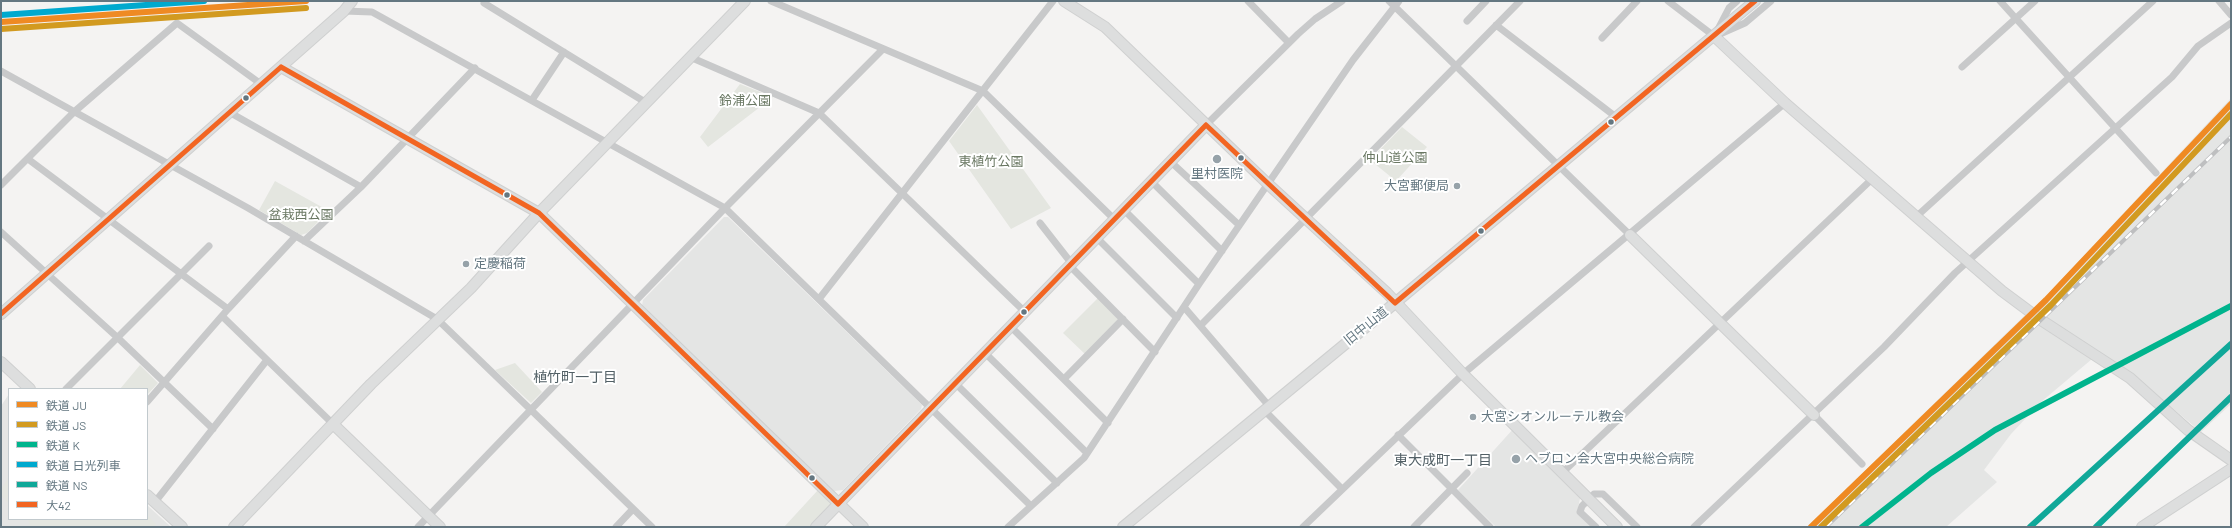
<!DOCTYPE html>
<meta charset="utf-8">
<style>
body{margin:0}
#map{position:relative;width:2232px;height:528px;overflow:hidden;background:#f4f3f2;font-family:Barlow,"Noto Sans JP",sans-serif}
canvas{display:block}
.frame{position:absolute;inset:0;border:2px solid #647781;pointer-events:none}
.legend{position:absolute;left:8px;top:388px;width:140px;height:132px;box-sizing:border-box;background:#fff;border:1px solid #c1c9cd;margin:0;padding:5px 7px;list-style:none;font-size:12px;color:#647781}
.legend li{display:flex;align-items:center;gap:8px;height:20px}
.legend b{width:20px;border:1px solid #c1c9cd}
</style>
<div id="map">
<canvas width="2232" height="528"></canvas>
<div class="frame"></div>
<ul class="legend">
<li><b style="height:5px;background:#ef8a23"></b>鉄道 JU</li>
<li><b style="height:5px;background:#d29a20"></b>鉄道 JS</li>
<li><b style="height:5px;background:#00b48d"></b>鉄道 K</li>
<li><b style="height:5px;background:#00a9ce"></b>鉄道 日光列車</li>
<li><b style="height:5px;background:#10a899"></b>鉄道 NS</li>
<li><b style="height:5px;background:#f26522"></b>大42</li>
</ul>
</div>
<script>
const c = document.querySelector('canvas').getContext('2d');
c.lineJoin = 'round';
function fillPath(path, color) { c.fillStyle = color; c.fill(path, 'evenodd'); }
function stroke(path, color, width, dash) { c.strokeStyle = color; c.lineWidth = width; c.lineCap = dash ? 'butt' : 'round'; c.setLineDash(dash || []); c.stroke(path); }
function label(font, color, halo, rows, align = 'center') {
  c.font = font + ' Barlow,"Noto Sans JP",sans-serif'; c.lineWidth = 4; c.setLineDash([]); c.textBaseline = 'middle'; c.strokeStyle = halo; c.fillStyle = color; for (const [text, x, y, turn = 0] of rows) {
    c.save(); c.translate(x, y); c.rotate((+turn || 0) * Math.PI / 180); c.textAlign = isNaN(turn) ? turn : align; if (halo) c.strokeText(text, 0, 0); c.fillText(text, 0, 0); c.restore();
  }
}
fillPath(new Path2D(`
 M2231,98V404L2201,432L2127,370L2034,309Z
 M724,217H728L922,405L921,409L843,490L834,491L642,306L643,300Z
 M2025,315L2092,359L2041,402L2011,434L1984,470L1997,482L1946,527H1807Z
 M9,394V519H147V505L171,527H1V406Z
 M1514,428L1581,494L1577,512L1592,527H1496L1458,490Z`), '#e4e5e4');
fillPath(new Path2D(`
 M740,84L773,97L708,147L700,137Z
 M977,105L1051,208L1011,229L949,141Z
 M1402,127L1427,147L1396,181L1370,160Z
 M275,181L329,211L307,233L301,235L259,210Z
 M1098,298L1119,320L1086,355L1063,333Z
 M515,363L542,392L531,403L495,370Z
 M140,365L158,383L147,395V389H120Z
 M9,477V503L1,496V489Z
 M818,490L834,504L811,527H784Z
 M147,515L156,524L155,527H31L28,519H147Z`), '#e4e6e0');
const secondary = new Path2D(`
 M1064,1L1105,27L1268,184L1387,293L1463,374L1617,527
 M1714,36L1785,103L2002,291L2041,320L2130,378L2188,430L2231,460
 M281,67L539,213L863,527
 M1630,235L1814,415
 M1,314L344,11L352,1
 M1,362L30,389
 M333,424L440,527
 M147,495L182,527
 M234,527L371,384L471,288L539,213L745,1
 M816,527L1206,125
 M1123,527L1395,303L1755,1
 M2142,527L2231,469`);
stroke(secondary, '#cfd0d0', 12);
stroke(new Path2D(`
 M771,1L983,91L1115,220
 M1248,1L1289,43
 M1389,1L1630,235
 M1668,1L1714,36
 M2000,1L2156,173
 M2219,1L2231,15
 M484,3L645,102
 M344,11L372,12L725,208L1031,506
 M1467,21L1486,1
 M1496,25L1616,117
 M1717,31L1729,8L1737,1
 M1720,34L1745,23L1771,1
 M1602,38L1637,1
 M690,57L819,113L1025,312
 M1962,67L2035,1
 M1,71L248,208L437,319L652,527
 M532,100L564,52
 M229,112L361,187
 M1206,125L1298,34L1315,19L1342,1
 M28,159L228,309
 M1171,162L1239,225
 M1152,182L1222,251
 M1,185L74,112L177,23L261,84
 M1917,216L2153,1
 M1040,223L1072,264
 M1,232L118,338L213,429
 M1097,238L1177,318
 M304,241L361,187L475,68
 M1070,266L1155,352
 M1199,284L1353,60L1399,1
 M819,299L1053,1
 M1184,307L1269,406
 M223,317L333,424
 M1201,325L1520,1
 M1011,327L1108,423
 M985,353L1087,453
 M1064,379L1123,319
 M956,384L1057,483
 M66,389L209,246
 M147,402L228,309L296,236
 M1264,410L1342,489
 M1814,415L1862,464
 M1398,435L1490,527
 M1562,473L1872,179
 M155,502L267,360
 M418,527L725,208L883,49
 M616,527L633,509
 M1008,527L1084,458L1199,284L1124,210
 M1303,527L1463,374L1785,103
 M1414,527L1467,473
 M1596,527L1580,512L1582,506L1594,494H1603L1637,527
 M1694,527L1884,347L1955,273L2172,77L2198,46L2231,23`), '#c8c9ca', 7);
stroke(secondary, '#dddede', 10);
const rail = new Path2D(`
 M1826,527L2231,137`);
stroke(rail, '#bebfc0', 4);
stroke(rail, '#fff', 2.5, [8]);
stroke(new Path2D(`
 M281,67L539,213L838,504
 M1206,125L1395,303
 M1395,303L1755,1
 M1,314L281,67
 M838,504L1206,125`), '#f26522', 5);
stroke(new Path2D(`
 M1,22L306,1
 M1811,527L2046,300L2231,104`), '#ef8a23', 6);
stroke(new Path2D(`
 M1,29L306,8
 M1821,527L2051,305L2231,114`), '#d29a20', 6);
stroke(new Path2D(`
 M1862,527L1931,473L1995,430L2231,306`), '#00b48d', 6);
stroke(new Path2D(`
 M1,15L204,1`), '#00a9ce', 6);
stroke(new Path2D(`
 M2030,527L2231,344
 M2096,527L2231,397`), '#10a899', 6);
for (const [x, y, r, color] of [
 [246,98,3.5,"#647781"],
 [1611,122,3.5,"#647781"],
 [1241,158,3.5,"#647781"],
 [1217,159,5,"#96a2a9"],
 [1457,186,4,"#96a2a9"],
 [507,195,3.5,"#647781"],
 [1481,231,3.5,"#647781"],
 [466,264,4,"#96a2a9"],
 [1024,312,3.5,"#647781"],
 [1473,417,4,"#96a2a9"],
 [1516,459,5,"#96a2a9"],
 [812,478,3.5,"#647781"]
]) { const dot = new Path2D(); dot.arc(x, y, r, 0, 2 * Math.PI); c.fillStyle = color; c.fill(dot); stroke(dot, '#fff', 1.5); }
label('13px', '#6a7863', '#fff', [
 ["鈴浦公園",745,101],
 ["仲山道公園",1395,158],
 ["東植竹公園",991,162],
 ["盆栽西公園",301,215]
]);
label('13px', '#647781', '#fff', [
 ["里村医院",1217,174,"center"],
 ["大宮郵便局",1449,186,"right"],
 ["定慶稲荷",474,264],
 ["大宮シオンルーテル教会",1481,417],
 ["ヘブロン会大宮中央総合病院",1525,459]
], 'left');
label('13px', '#647781', '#fff', [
 ["旧中山道",1366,326,-39]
]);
label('14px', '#526066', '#fff', [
 ["植竹町一丁目",575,377],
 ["東大成町一丁目",1443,460]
]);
</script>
